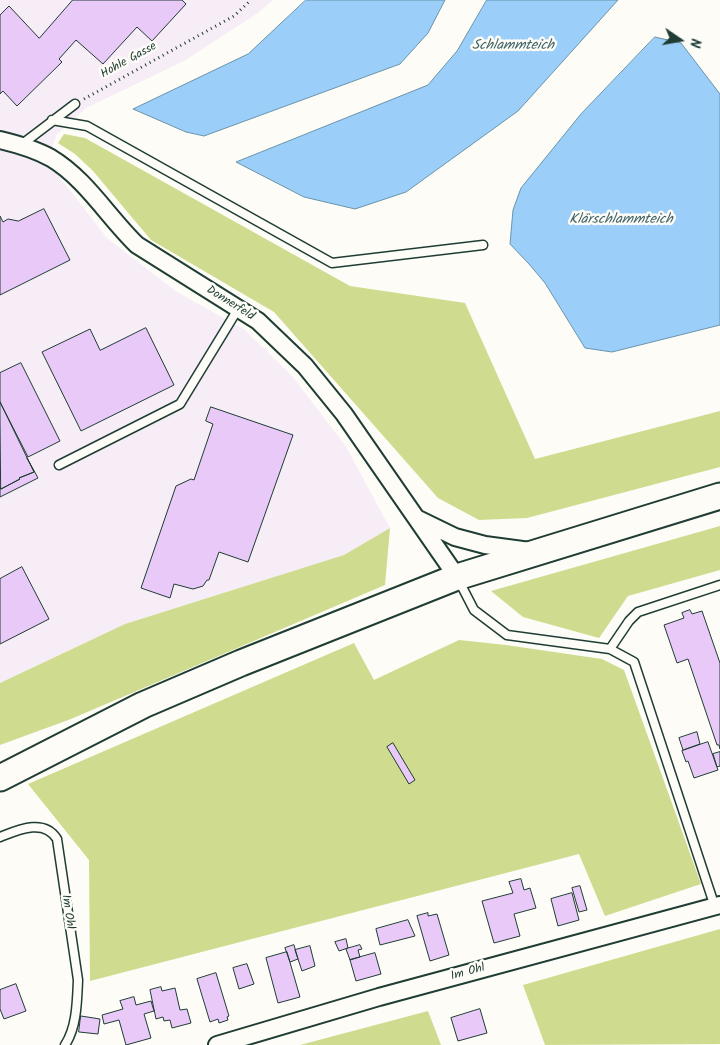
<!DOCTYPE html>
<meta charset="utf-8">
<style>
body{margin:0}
#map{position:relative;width:720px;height:1045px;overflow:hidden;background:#fdfcf7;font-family:Kalam,sans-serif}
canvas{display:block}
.north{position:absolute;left:655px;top:15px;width:50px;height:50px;-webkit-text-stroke:4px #fdfcf7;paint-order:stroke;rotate:102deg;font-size:14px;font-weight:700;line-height:20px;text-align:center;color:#1f3d34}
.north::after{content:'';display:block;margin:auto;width:18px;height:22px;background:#1f3d34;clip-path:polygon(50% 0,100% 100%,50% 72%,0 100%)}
</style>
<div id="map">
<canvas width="720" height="1045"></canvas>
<div class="north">N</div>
</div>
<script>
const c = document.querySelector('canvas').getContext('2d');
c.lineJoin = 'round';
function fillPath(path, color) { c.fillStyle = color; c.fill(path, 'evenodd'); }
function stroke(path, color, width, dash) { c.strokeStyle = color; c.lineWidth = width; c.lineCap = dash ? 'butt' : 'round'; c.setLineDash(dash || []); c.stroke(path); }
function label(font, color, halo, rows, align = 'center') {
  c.font = font + ' Kalam,sans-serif'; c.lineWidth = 5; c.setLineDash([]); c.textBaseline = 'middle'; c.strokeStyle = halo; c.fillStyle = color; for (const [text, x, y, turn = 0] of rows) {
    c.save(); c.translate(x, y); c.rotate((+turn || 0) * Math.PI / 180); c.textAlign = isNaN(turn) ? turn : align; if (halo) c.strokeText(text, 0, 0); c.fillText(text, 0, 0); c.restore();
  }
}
fillPath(new Path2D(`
 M0,0H273L258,13L184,61L86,108L57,134L46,162L62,180L107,238L177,292L245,330L292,376L345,445L390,528L345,555L125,624L0,683Z`), '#f7edf7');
fillPath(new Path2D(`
 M64,134L85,138L350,286L465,303L535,459L720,411V467L527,518L479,520L438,498L274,312L151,240L93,171L75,154L58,143Z
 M720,526V570L628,596L599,638L523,617L491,591Z
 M390,528L385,585L71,719L0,745V683L125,624L344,555Z
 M459,640L506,645L602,659L624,670L701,884L605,916L579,854L90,981L89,860L28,784L354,643L374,680Z
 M720,929V1044L545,1045L523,985Z
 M428,1011L441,1045H300Z`), '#cfdc8f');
const water = new Path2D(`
 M306,0H445L428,33L400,64L204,136L186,132L133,109L248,54Z
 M487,0H618L518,111L406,192L355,209L304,197L236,162L428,85L457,51Z
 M655,37L681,43L720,94V325L612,352L585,348L545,283L529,264L510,244L513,210L521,188L581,114Z`);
fillPath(water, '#9bcef8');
stroke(water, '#6994aa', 1);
const building = new Path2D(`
 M73,0H182L186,4L152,41L137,27L103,64L76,40L59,59L62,62L17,106L3,91L0,94V15L9,6L39,38Z
 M44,209L70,260L0,295V216L3,222L8,219L18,221Z
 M146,328L174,385L81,431L42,352L90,329L100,350Z
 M21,363L60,441L28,457L0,402V373Z
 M0,402L34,472L19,478L20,479L1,489Z
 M211,407L293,435L248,562L219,552L209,580H207L203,586L193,589L174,584L170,598L141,588L176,486L191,479L194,480L213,424L206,421Z
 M27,458L38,478L0,497V487L1,489L20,479L19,478L34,472Z
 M22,567L49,619L0,644V579Z
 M690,610L692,614L702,611L720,663V749L719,745H717L688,659L677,663L664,625L684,618L682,613Z
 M697,732L700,744L683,750L679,738Z
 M708,742L718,770L694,778L688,761L686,762L682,751Z
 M393,743L415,780L409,784L387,747Z
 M720,752V766L717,767L713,754Z
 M521,879L524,890L530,888L536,908L514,914L520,936L494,943L482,901L513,893L509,882Z
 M580,886L587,910L579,912L572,888Z
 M572,893L579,920L558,926L551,899Z
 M428,913V916L437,914L449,955L430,961L417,916Z
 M408,920L415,936L380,945L376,929Z
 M346,939L348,948L339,951L335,942Z
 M294,945L298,959L290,962L285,948Z
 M360,945L362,949L358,950L360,957L350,960L346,949Z
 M310,946L315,966L302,971L295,950Z
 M287,952L300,997L278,1003L266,958Z
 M375,953L381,974L356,981L350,960Z
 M247,964L254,984L239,989L233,968Z
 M216,973L229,1016L227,1017L228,1020L219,1023L218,1019L210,1022L197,979Z
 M16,984L26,1011L4,1019L0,1009V990Z
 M161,987L162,991L175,988L180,1010L187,1009L191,1023L172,1028L170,1020L164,1021L163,1017L156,1019L150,990Z
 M134,997L136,1005L151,1001L154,1011L144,1014L151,1038L126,1045L119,1020L104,1024L102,1015L123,1009L120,1001Z
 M480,1009L487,1033L458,1041L451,1018Z
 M81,1016L100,1019L98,1034L79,1032Z`);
fillPath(building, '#e8c9f7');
stroke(building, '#1f3d34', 1);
const lane = new Path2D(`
 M52,120L87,126L332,263L483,245
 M21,145L75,104
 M59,465L180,404L238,309
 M458,579L474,610L507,635L610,649L634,662L715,907
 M610,649L629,621L638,612L720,585
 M0,837C18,830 44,818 57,839L78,980C77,1001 77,1027 65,1045`);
const street = new Path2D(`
 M0,140C17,144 35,149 51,158C86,179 108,217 137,245L258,321L305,366L344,414L457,577
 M418,519L455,537L485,545L530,551
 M217,1045L379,997L720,905`);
const primary = new Path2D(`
 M0,778L143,705L241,663L457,577L720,496`);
stroke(lane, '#1f3d34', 11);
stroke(street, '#1f3d34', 20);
stroke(primary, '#1f3d34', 29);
stroke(new Path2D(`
 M84,99L234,16L251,0`), '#1f3d34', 3, [1, 4]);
stroke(lane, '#fdfcf7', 8);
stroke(street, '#fdfcf7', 16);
stroke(primary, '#fdfcf7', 25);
label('12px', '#1f3d34', '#fdfcf7', [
 ["Hohle Gasse",129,61,-29],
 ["Donnerfeld",230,304,32],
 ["Im Ohl",67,912,82],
 ["Im Ohl",468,973,-15]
]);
label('italic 14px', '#3e6165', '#fdfcf7', [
 ["Schlammteich",513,47],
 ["Klärschlammteich",621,221]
]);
</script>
